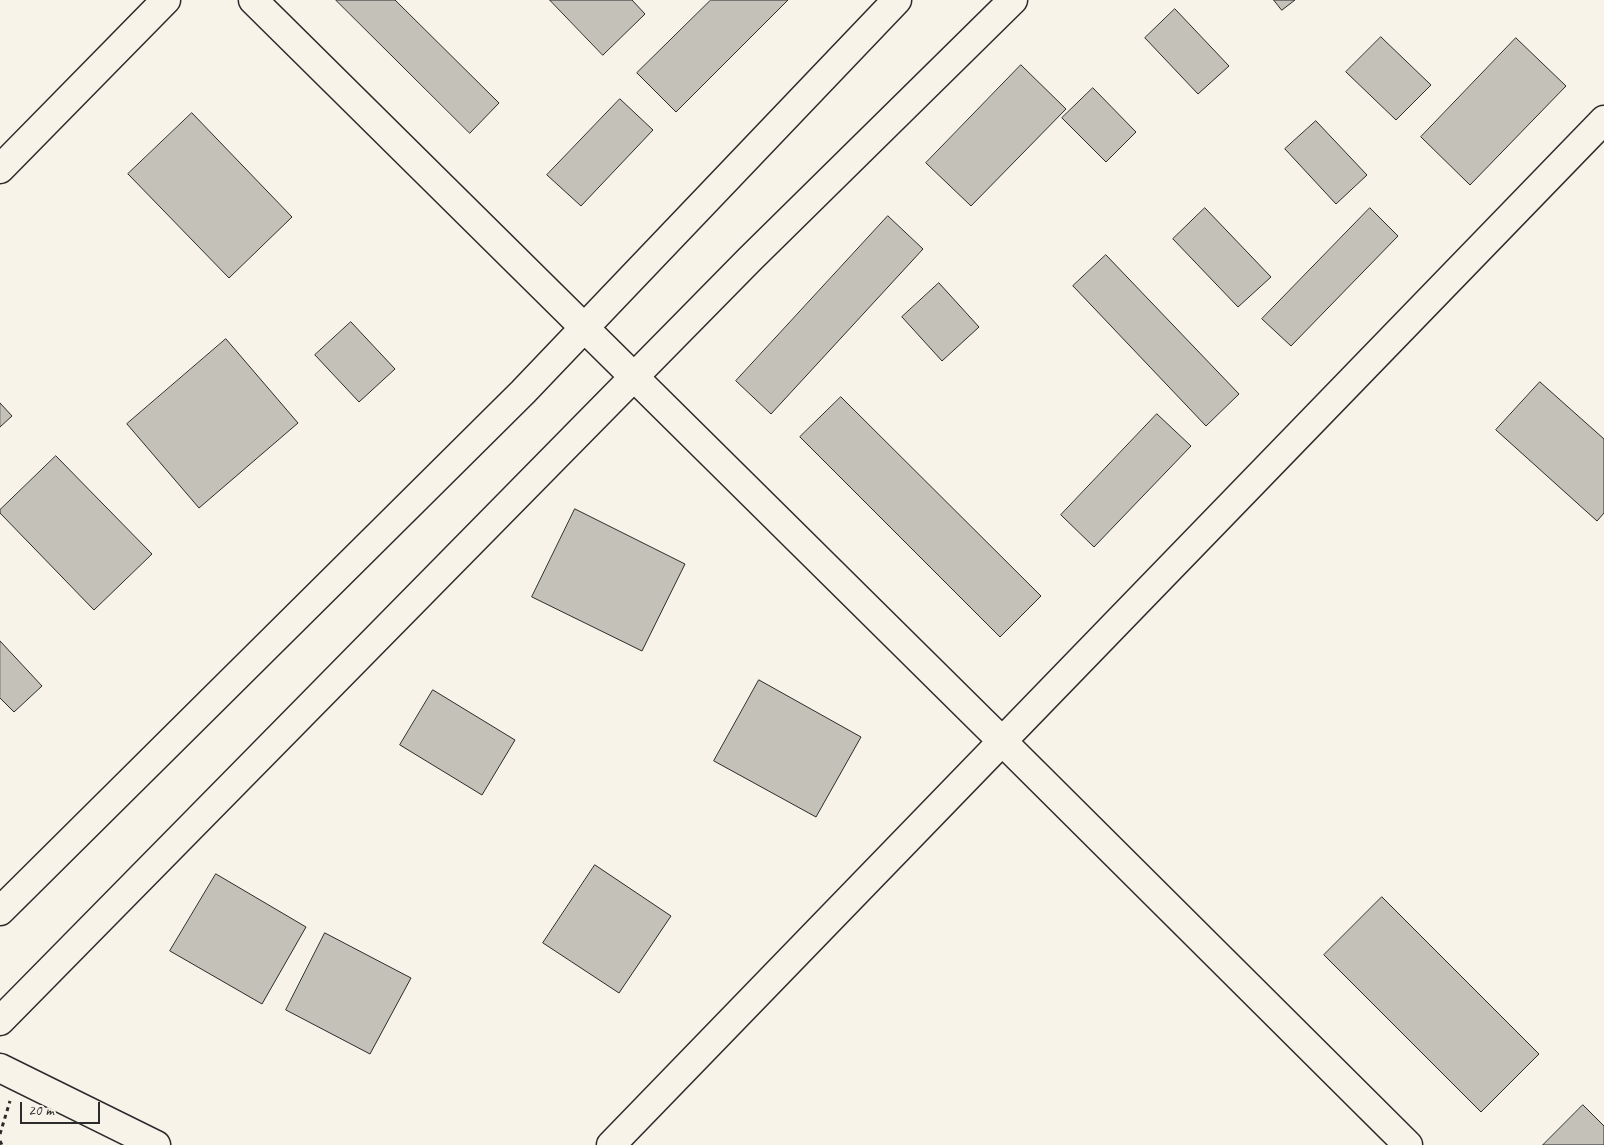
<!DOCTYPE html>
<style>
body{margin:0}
#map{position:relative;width:1604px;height:1145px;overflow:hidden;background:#f7f3e8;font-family:Caveat,sans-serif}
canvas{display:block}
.scale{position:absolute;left:20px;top:1102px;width:80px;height:22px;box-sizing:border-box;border:2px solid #2b2b2b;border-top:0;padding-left:6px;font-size:15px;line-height:18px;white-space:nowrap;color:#2b2b2b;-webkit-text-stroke:4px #f7f3e8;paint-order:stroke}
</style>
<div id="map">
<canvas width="1604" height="1145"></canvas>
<div class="scale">20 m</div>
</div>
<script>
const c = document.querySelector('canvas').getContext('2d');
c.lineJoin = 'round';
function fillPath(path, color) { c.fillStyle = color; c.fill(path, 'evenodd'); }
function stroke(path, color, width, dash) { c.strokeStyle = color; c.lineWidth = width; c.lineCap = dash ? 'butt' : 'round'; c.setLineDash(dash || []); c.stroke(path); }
const building = new Path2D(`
 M336,0H395L499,103L470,133Z
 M550,0H632L645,14L603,55Z
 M711,0H788L676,112L637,73Z
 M1274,0H1295L1282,10Z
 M1175,9L1229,66L1198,94L1145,38Z
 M1381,37L1431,85L1396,120L1346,72Z
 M1516,38L1566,86L1470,185L1421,137Z
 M1021,65L1066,109L971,206L926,163Z
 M1093,88L1136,132L1106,162L1062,118Z
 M620,99L653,130L581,206L547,175Z
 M192,113L292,217L229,278L128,174Z
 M1316,121L1367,175L1336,204L1285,149Z
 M1205,208L1271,277L1238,307L1173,239Z
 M1370,208L1398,236L1291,346L1262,319Z
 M888,216L923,249L771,414L736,381Z
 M1106,255L1239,394L1206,426L1073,286Z
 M939,283L979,327L942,361L902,317Z
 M351,322L395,369L359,402L315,355Z
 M226,339L298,423L199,508L127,424Z
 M1540,382L1604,439V513L1597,521L1496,430Z
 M841,397L1041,596L1000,637L800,437Z
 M0,403L12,416L0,427Z
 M1157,414L1191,446L1094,547L1061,515Z
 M56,456L152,554L94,610L0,513V510Z
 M575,509L685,564L642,651L532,597Z
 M0,641L42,686L14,712L0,698Z
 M759,680L861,737L816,817L714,761Z
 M433,690L515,740L482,795L400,745Z
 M595,865L671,916L619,993L543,943Z
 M216,874L306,927L262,1004L170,951Z
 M1382,897L1539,1054L1481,1112L1324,955Z
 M325,933L411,978L370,1054L286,1010Z
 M1583,1105L1604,1126V1145H1543Z`);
fillPath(building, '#c4c1b9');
stroke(building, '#2b2b2b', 1);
const street = new Path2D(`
 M611,1145L1604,120`);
const secondary = new Path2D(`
 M253,0L1002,741L1408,1145
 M0,169L166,0
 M0,911L523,392L897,0
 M0,1021L750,259L1013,0
 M0,1068L156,1145`);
stroke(street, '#2b2b2b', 31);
stroke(secondary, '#2b2b2b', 31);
stroke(new Path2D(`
 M0,1134L10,1101
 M0,1141L2,1145`), '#2b2b2b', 3, [4, 4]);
stroke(street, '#f7f3e8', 28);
stroke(secondary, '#f7f3e8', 28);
</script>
